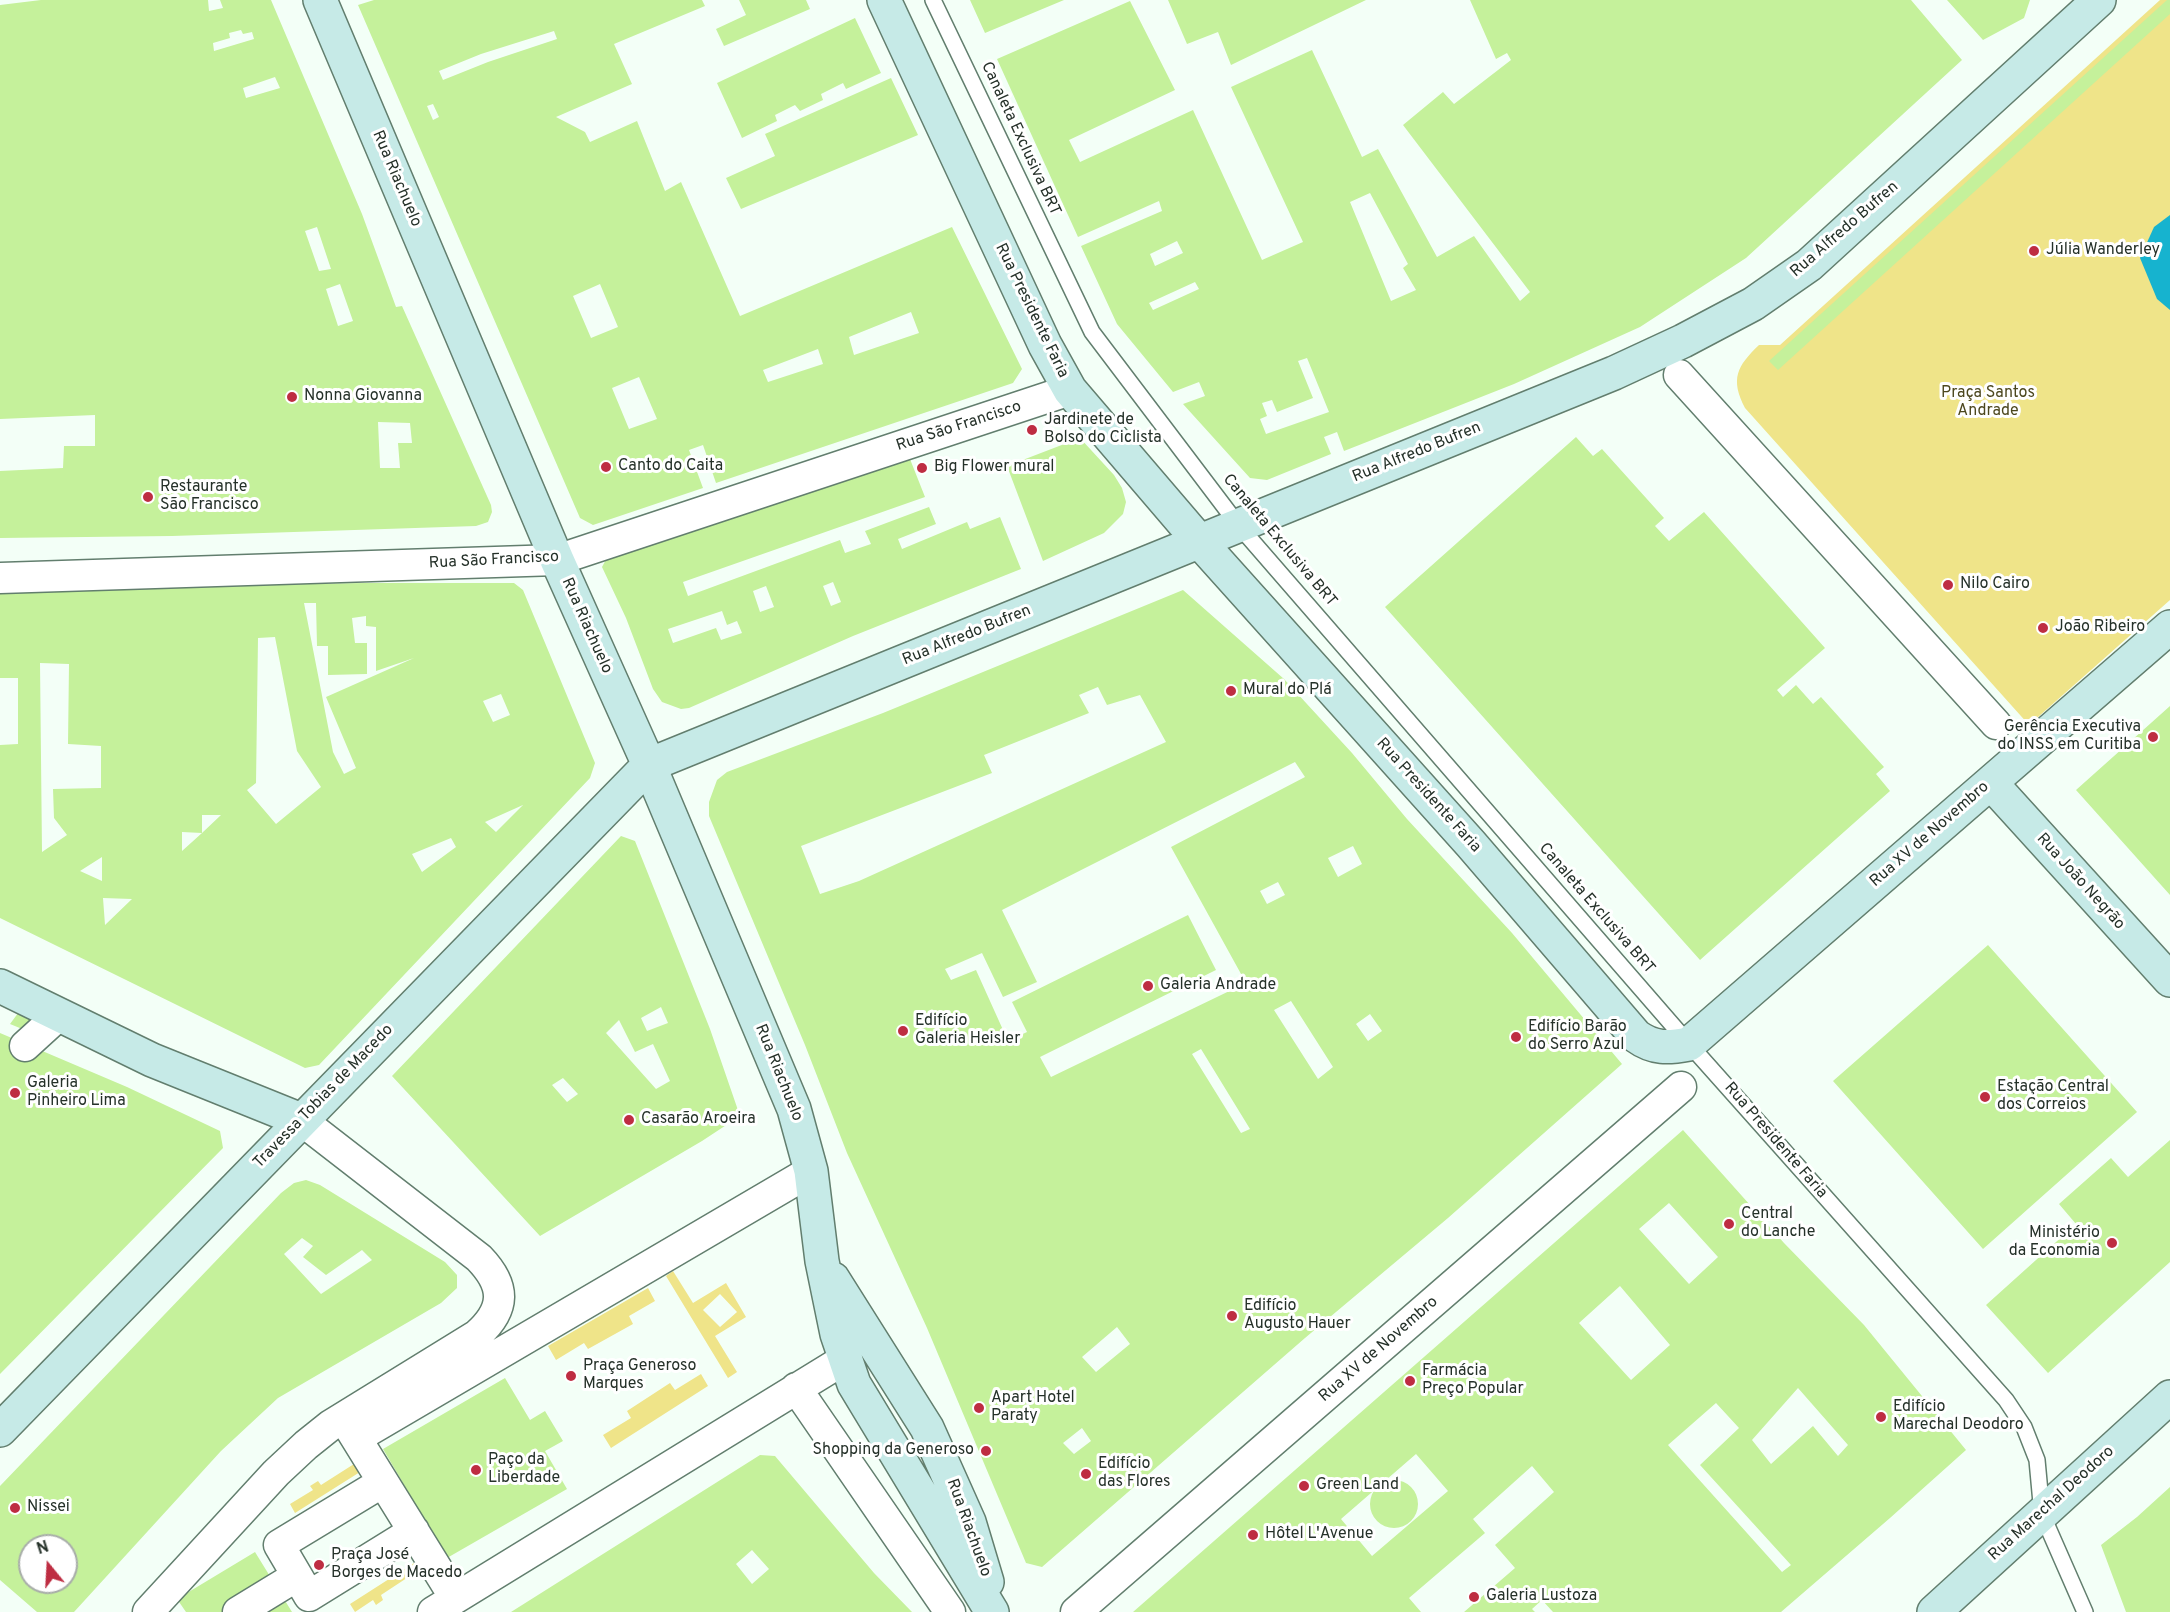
<!DOCTYPE html>
<meta charset="utf-8">
<style>
body{margin:0}
#map{position:relative;width:2170px;height:1612px;overflow:hidden;background:#f3fff7;font-family:Overpass,sans-serif}
canvas{display:block}
.north{position:absolute;left:18px;top:1534px;width:60px;height:60px;box-sizing:border-box;background:#fff;border:2px solid #a8ada9;border-radius:50%;rotate:342deg;font-size:16px;font-weight:700;line-height:24px;text-align:center;color:#253129}
.north::after{content:'';display:block;margin:auto;width:21px;height:27px;background:#be2d42;clip-path:polygon(50% 0,100% 100%,50% 72%,0 100%)}
</style>
<div id="map">
<canvas width="2170" height="1612"></canvas>
<div class="north">N</div>
</div>
<script>
const c = document.querySelector('canvas').getContext('2d');
c.lineJoin = 'round';
function fillPath(path, color) { c.fillStyle = color; c.fill(path, 'evenodd'); }
function stroke(path, color, width, dash) { c.strokeStyle = color; c.lineWidth = width; c.lineCap = dash ? 'butt' : 'round'; c.setLineDash(dash || []); c.stroke(path); }
function label(font, color, halo, rows, align = 'center') {
  c.font = font + ' Overpass,sans-serif'; c.lineWidth = 6; c.setLineDash([]); c.textBaseline = 'middle'; c.strokeStyle = halo; c.fillStyle = color; for (const [text, x, y, turn = 0] of rows) {
    c.save(); c.translate(x, y); c.rotate((+turn || 0) * Math.PI / 180); c.textAlign = isNaN(turn) ? turn : align; if (halo) c.strokeText(text, 0, 0); c.fillText(text, 0, 0); c.restore();
  }
}
fillPath(new Path2D(`
 M2160,0H2170V600L2029,725L1745,408C1730,379 1737,366 1759,345H1780Z
 M673,1271L693,1303L726,1283L746,1317L715,1336L737,1372L728,1378L666,1276ZM720,1294L737,1312L720,1327L703,1310Z
 M648,1288L655,1301L629,1316L633,1324L588,1349L584,1343L556,1360L548,1346Z
 M701,1374L708,1386L611,1448L603,1435L631,1418L627,1411L670,1383L675,1390Z
 M354,1464L360,1472L295,1513L290,1504L313,1490L310,1486L318,1481L321,1485Z
 M414,1563L419,1570L381,1595L383,1600L376,1605L373,1600L355,1612L350,1604Z`), '#efe489');
fillPath(new Path2D(`
 M2170,215V310L2157,299L2140,258L2154,227Z`), '#16b3cf');
fillPath(new Path2D(`
 M41,0H208L209,11L223,8L220,0H271L362,214L396,307L402,306L491,505L492,512L488,522L476,526L172,536L0,538V471L63,468L64,446H95V415L0,419V5ZM241,30L243,34L252,32L254,39L214,51L213,43L230,38L229,33ZM275,77L280,88L246,98L243,88ZM317,227L331,269L319,271L305,231ZM340,284L353,321L338,326L326,289ZM378,422L410,423L412,443H398L400,468H380Z
 M374,0H702L705,6L614,44L632,84L556,117L585,132L590,142L637,121L665,191L681,182L740,316L952,227L1022,369L1013,383L716,483L703,445L689,450L703,488L593,525L580,518L358,5ZM554,31L557,39L488,62L443,80L439,71L481,54ZM433,104L439,117L433,120L427,106ZM600,284L618,327L591,338L573,296ZM911,312L919,333L854,355L849,337ZM818,349L823,364L768,382L763,370ZM639,377L657,419L629,429L612,388Z
 M739,0H806L810,9L724,46L716,29L746,15Z
 M970,0H1064L985,33Z
 M1168,0H1366L1231,65L1218,32L1187,44Z
 M1470,0H1911L1962,60L1746,258L1640,327L1514,384L1344,451L1337,432L1324,437L1331,454L1267,480L1250,478L1183,404L1205,396L1199,382L1173,392L1117,324L1081,246L1162,211L1159,201L1078,237L997,59L1130,1L1175,90L1069,140L1080,162L1193,110L1262,260L1303,242L1231,87L1312,50L1362,157L1378,149L1437,257L1474,236L1520,301L1530,292L1403,125L1443,92L1454,104L1511,60L1507,53L1496,59ZM1370,193L1408,264L1403,268L1416,290L1391,301L1350,202ZM1177,241L1183,253L1155,266L1150,254ZM1195,282L1199,289L1153,310L1149,303ZM1307,358L1329,412L1266,434L1260,419L1267,416L1262,403L1272,400L1277,412L1313,398L1298,361Z
 M1947,0H2030L2024,18L1983,40Z
 M2167,0H2170V14L1778,370L1769,361Z
 M855,18L881,73L846,89L843,83L821,94L823,100L800,111L795,105L775,115L777,121L742,138L717,83Z
 M891,78L918,135L741,209L726,178L775,156L765,134Z
 M1576,437L1593,456L1602,449L1664,518L1655,526L1669,541L1704,512L1825,648L1777,690L1783,697L1796,685L1813,704L1821,697L1884,767L1876,774L1890,791L1700,960L1385,607Z
 M1080,438L1114,475L1122,488L1126,502L1123,514L1104,533L1043,561L1007,466Z
 M908,454L925,497L683,582L688,596L840,540L845,553L871,544L865,531L929,507L936,524L898,539L902,549L967,522L970,529L1000,517L1021,569L853,636L689,708L681,709L662,702L653,689L626,618L602,567L610,552ZM833,582L841,602L831,606L823,586ZM766,586L774,607L760,612L753,591ZM722,611L727,625L737,621L742,633L721,640L716,628L673,643L668,629Z
 M364,583H514L523,590L595,763L590,778L319,1065L305,1068L0,918V745L18,744V678H0V593L100,587ZM304,603H316L317,646H328V675L367,674V643H355L352,618L366,616V626L376,627V671L414,658L326,697L356,768L344,774L333,752ZM275,637L297,751L321,787L276,824L247,790L256,783L258,638ZM40,663L69,664L68,744L101,746V788L53,789L54,818L67,835L42,852ZM501,694L510,715L493,722L483,701ZM523,805L496,832L485,822ZM202,815H221L202,833ZM182,832L202,833L182,851ZM451,838L456,847L422,872L412,854ZM102,857V881L80,871ZM103,898L132,899L105,925Z
 M1183,590L1284,679L1352,753L1407,819L1512,933L1622,1064L1448,1218L1305,1338L1042,1567L1026,1563L927,1328L847,1153L805,1045L709,816V802L717,780L727,772L883,713ZM1098,687L1107,705L1140,695L1166,742L859,881L820,894L801,846L992,773L984,755L1089,713L1079,695ZM1295,762L1305,777L1171,847L1246,983L1051,1077L1040,1057L1216,970L1188,915L1012,1002L1027,1032L1008,1041L976,970L951,980L945,969L982,953L1003,997L1037,982L1002,910ZM1353,846L1362,864L1338,877L1328,858ZM1278,882L1285,895L1267,904L1260,891ZM1291,1001L1333,1067L1318,1079L1274,1010ZM1370,1014L1382,1031L1368,1041L1356,1024ZM1201,1049L1250,1129L1241,1133L1192,1054ZM1117,1327L1130,1344L1096,1372L1082,1357ZM1082,1428L1091,1441L1074,1454L1063,1443Z
 M2170,706V895L2076,790Z
 M621,836L635,841L710,1029L740,1116L702,1141L540,1236L392,1076ZM661,1007L668,1023L647,1031L641,1018ZM619,1020L635,1052L653,1044L670,1081L656,1089L606,1033ZM563,1078L578,1094L567,1102L552,1085Z
 M1988,945L2137,1112L1983,1249L1833,1081Z
 M21,1009L39,1018L32,1033L10,1024Z
 M0,1033L127,1087L220,1131L223,1148L0,1374Z
 M1683,1130L1784,1243L1864,1325L1966,1450L1890,1518L1781,1612H1553L1542,1600L1532,1609L1535,1612H1464L1515,1568L1495,1545L1554,1492L1532,1466L1473,1519L1485,1533L1409,1598L1421,1612H1133ZM1669,1203L1718,1257L1689,1284L1639,1229ZM1620,1286L1670,1345L1631,1380L1579,1323ZM1798,1388L1848,1445L1838,1456L1813,1426L1771,1464L1752,1440ZM1716,1403L1739,1428L1700,1465L1791,1565L1782,1572L1668,1445ZM1416,1454L1448,1491L1372,1556L1341,1519Z
 M2170,1140V1262L2048,1373L1986,1305L2076,1224L2059,1204L2111,1158L2128,1177Z
 M306,1180L320,1185L445,1262L457,1275V1288L441,1303L278,1398L221,1451L74,1612H37L0,1580V1486L281,1193L294,1183ZM302,1238L313,1246L303,1257L326,1275L362,1250L372,1260L321,1294L284,1254ZM30,1546H66V1582H30Z
 M505,1378L530,1420L545,1411L563,1441L545,1451L567,1489L447,1558L383,1449Z
 M760,1455L775,1456L874,1573L912,1612H511ZM752,1550L769,1569L752,1584L736,1564Z
 M1370 1504a24 24 0 1 1 48 0a24 24 0 1 1-48 0Z
 M2170,1487V1612H2126L2101,1545L2137,1517Z
 M255,1552L292,1612H186L177,1599Z`), '#c5f19b');
const lane = new Path2D(`
 M933,0L1092,332L1239,526L1689,1044L2006,1400L2024,1427L2037,1460L2042,1514L2085,1612`);
const street = new Path2D(`
 M1679,375L1996,724
 M0,578L557,560L1070,390
 M25,1046L59,1015
 M796,1388L950,1612
 M346,1422L455,1598
 M356,1438L811,1171
 M383,1482L279,1545L309,1596L414,1531
 M148,1612L276,1473L306,1445L331,1425L477,1335C506,1309 506,1286 479,1258L301,1120
 M238,1612L297,1576
 M433,1612L845,1359
 M1076,1612L1681,1087`);
const secondary = new Path2D(`
 M320,0L557,560L649,765L794,1109L811,1171L822,1261L837,1334L854,1384L992,1612
 M884,0L1045,345L1070,390L1200,542L1471,844L1636,1036C1654,1049 1668,1048 1689,1044L2170,627
 M1991,783L2170,980
 M0,986L152,1060L301,1120
 M833,1279L927,1428L969,1522L987,1582
 M0,1430L649,765L1614,373L1683,341L1753,304L1809,265L2099,0
 M1934,1612L2170,1397`);
stroke(lane, '#627e6e', 18);
stroke(street, '#627e6e', 33);
stroke(secondary, '#627e6e', 36);
stroke(lane, '#fff', 15);
stroke(street, '#fff', 30);
stroke(secondary, '#c6eae7', 33);
for (const [x, y, r, color] of [
 [2034,251,6,"#be2d42"],
 [292,397,6,"#be2d42"],
 [1032,430,6,"#be2d42"],
 [606,467,6,"#be2d42"],
 [922,468,6,"#be2d42"],
 [148,497,6,"#be2d42"],
 [1948,585,6,"#be2d42"],
 [2043,628,6,"#be2d42"],
 [1231,691,6,"#be2d42"],
 [2153,737,6,"#be2d42"],
 [1148,986,6,"#be2d42"],
 [903,1031,6,"#be2d42"],
 [1516,1037,6,"#be2d42"],
 [15,1093,6,"#be2d42"],
 [1985,1097,6,"#be2d42"],
 [629,1120,6,"#be2d42"],
 [1729,1224,6,"#be2d42"],
 [2112,1243,6,"#be2d42"],
 [1232,1316,6,"#be2d42"],
 [571,1376,6,"#be2d42"],
 [1410,1381,6,"#be2d42"],
 [979,1408,6,"#be2d42"],
 [1881,1417,6,"#be2d42"],
 [986,1451,6,"#be2d42"],
 [476,1470,6,"#be2d42"],
 [1086,1474,6,"#be2d42"],
 [1304,1486,6,"#be2d42"],
 [15,1508,6,"#be2d42"],
 [1253,1535,6,"#be2d42"],
 [319,1565,6,"#be2d42"],
 [1474,1597,6,"#be2d42"]
]) { const dot = new Path2D(); dot.arc(x, y, r, 0, 2 * Math.PI); c.fillStyle = color; c.fill(dot); stroke(dot, '#fff', 2); }
label('16px', '#253129', '#fff', [
 ["Canaleta Exclusiva BRT",1020,139,65],
 ["Rua Riachuelo",396,179,67],
 ["Rua Alfredo Bufren",1845,230,-41],
 ["Rua Presidente Faria",1031,311,64],
 ["Rua São Francisco",959,427,-18],
 ["Rua Alfredo Bufren",1417,453,-22],
 ["Canaleta Exclusiva BRT",1279,541,50],
 ["Rua São Francisco",494,561,-3],
 ["Rua Riachuelo",586,626,66],
 ["Rua Alfredo Bufren",967,636,-22],
 ["Rua Presidente Faria",1428,796,48],
 ["Rua XV de Novembro",1930,835,-41],
 ["Rua João Negrão",2080,882,48],
 ["Canaleta Exclusiva BRT",1596,909,49],
 ["Rua Riachuelo",778,1073,68],
 ["Travessa Tobias de Macedo",324,1097,-46],
 ["Rua Presidente Faria",1775,1141,49],
 ["Rua XV de Novembro",1379,1350,-41],
 ["Rua Marechal Deodoro",2052,1504,-42],
 ["Rua Riachuelo",968,1528,70]
]);
label('16px', '#253129', '#fff', [
 ["Júlia Wanderley",2046,251],
 ["Nonna Giovanna",304,397],
 ["Jardinete de",1044,421],
 ["Bolso do Ciclista",1044,439],
 ["Canto do Caita",618,467],
 ["Big Flower mural",934,468],
 ["Restaurante",160,488],
 ["São Francisco",160,506],
 ["Nilo Cairo",1960,585],
 ["João Ribeiro",2055,628],
 ["Mural do Plá",1243,691],
 ["Gerência Executiva",2141,728,"right"],
 ["do INSS em Curitiba",2141,746,"right"],
 ["Galeria Andrade",1160,986],
 ["Edifício",915,1022],
 ["Galeria Heisler",915,1040],
 ["Edifício Barão",1528,1028],
 ["do Serro Azul",1528,1046],
 ["Galeria",27,1084],
 ["Pinheiro Lima",27,1102],
 ["Estação Central",1997,1088],
 ["dos Correios",1997,1106],
 ["Casarão Aroeira",641,1120],
 ["Central",1741,1215],
 ["do Lanche",1741,1233],
 ["Ministério",2100,1234,"right"],
 ["da Economia",2100,1252,"right"],
 ["Edifício",1244,1307],
 ["Augusto Hauer",1244,1325],
 ["Praça Generoso",583,1367],
 ["Marques",583,1385],
 ["Farmácia",1422,1372],
 ["Preço Popular",1422,1390],
 ["Apart Hotel",991,1399],
 ["Paraty",991,1417],
 ["Edifício",1893,1408],
 ["Marechal Deodoro",1893,1426],
 ["Shopping da Generoso",974,1451,"right"],
 ["Paço da",488,1461],
 ["Liberdade",488,1479],
 ["Edifício",1098,1465],
 ["das Flores",1098,1483],
 ["Green Land",1316,1486],
 ["Nissei",27,1508],
 ["Hôtel L'Avenue",1265,1535],
 ["Praça José",331,1556],
 ["Borges de Macedo",331,1574],
 ["Galeria Lustoza",1486,1597]
], 'left');
label('16px', '#4c471e', '#fff', [
 ["Praça Santos",1988,394],
 ["Andrade",1988,412]
]);
</script>
